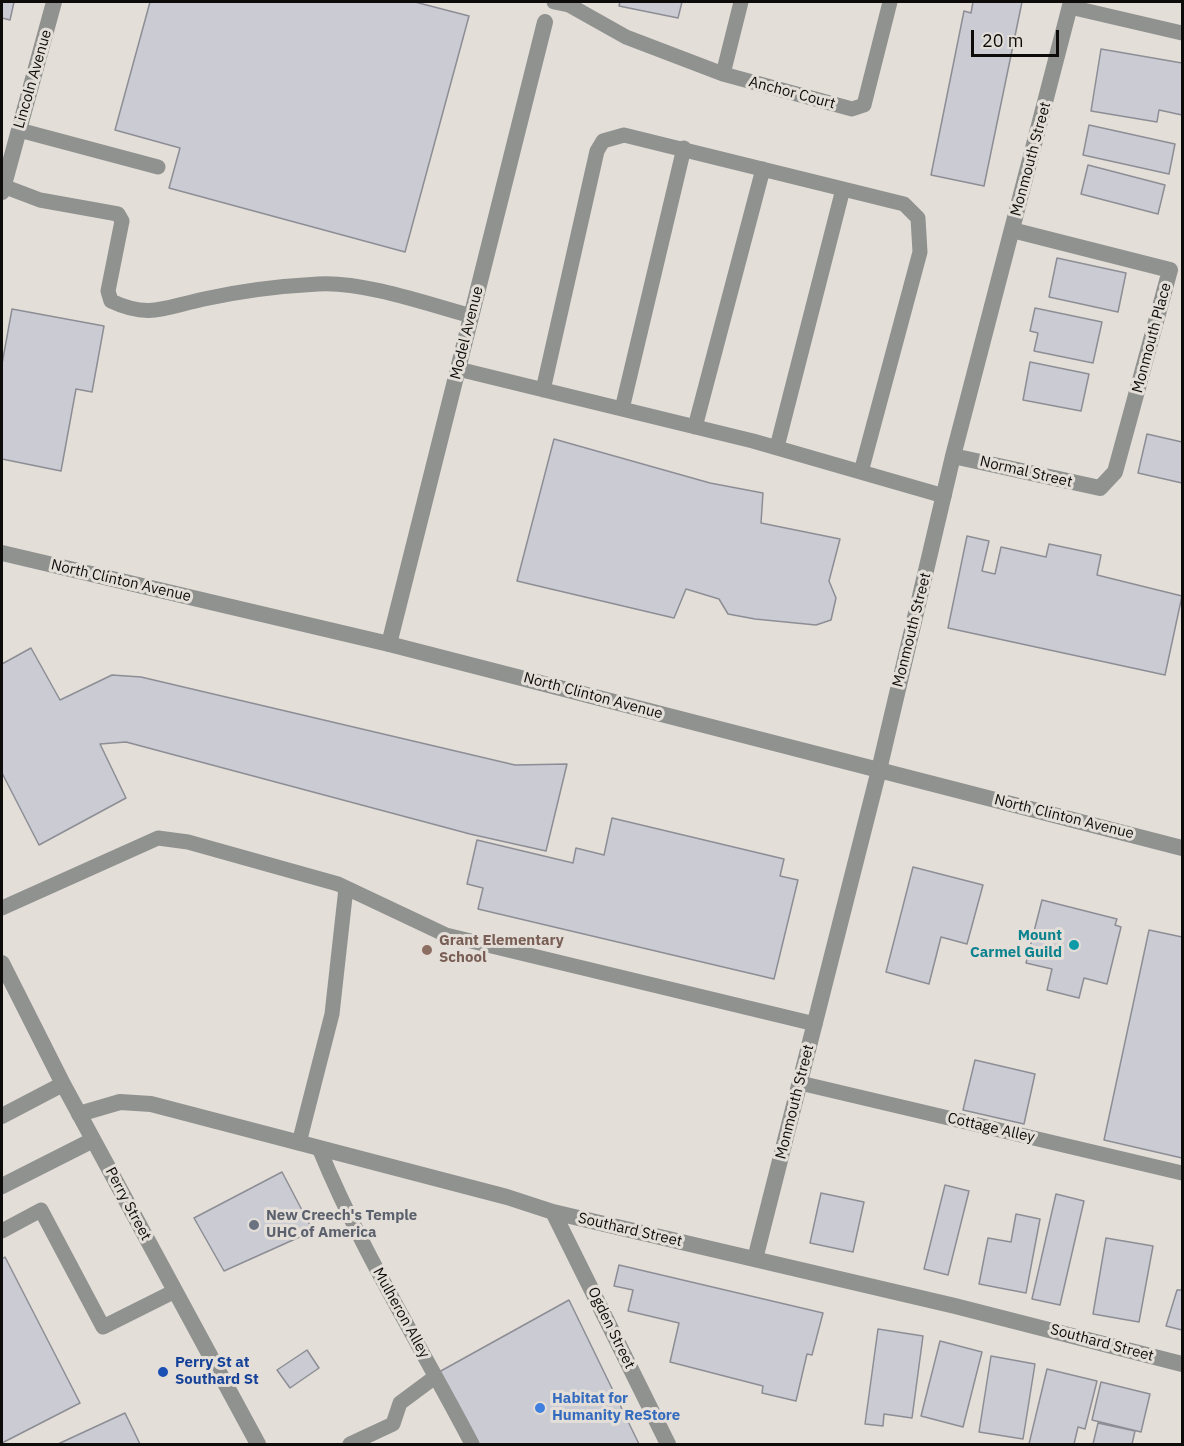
<!DOCTYPE html>
<style>
body{margin:0}
#map{position:relative;width:1184px;height:1446px;overflow:hidden;background:#e4ded8;font-family:"IBM Plex Sans",sans-serif}
canvas{display:block}
.frame{position:absolute;inset:0;border:3px solid #0e0c0a;pointer-events:none}
.scale{position:absolute;left:971px;top:30px;width:88px;height:27px;box-sizing:border-box;border:3px solid #0e0c0a;border-top:0;padding-left:8px;font-size:18px;line-height:21px;white-space:nowrap;color:#0e0c0a;-webkit-text-stroke:4px #e4ded8;paint-order:stroke}
</style>
<div id="map">
<canvas width="1184" height="1446"></canvas>
<div class="frame"></div>
<div class="scale">20 m</div>
</div>
<script>
const c = document.querySelector('canvas').getContext('2d');
c.lineJoin = 'round';
function fillPath(path, color) { c.fillStyle = color; c.fill(path, 'evenodd'); }
function stroke(path, color, width, dash) { c.strokeStyle = color; c.lineWidth = width; c.lineCap = dash ? 'butt' : 'round'; c.setLineDash(dash || []); c.stroke(path); }
function label(font, color, halo, rows, align = 'center') {
  c.font = font + ' "IBM Plex Sans",sans-serif'; c.lineWidth = 6; c.setLineDash([]); c.textBaseline = 'middle'; c.strokeStyle = halo; c.fillStyle = color; for (const [text, x, y, turn = 0] of rows) {
    c.save(); c.translate(x, y); c.rotate((+turn || 0) * Math.PI / 180); c.textAlign = isNaN(turn) ? turn : align; if (halo) c.strokeText(text, 0, 0); c.fillText(text, 0, 0); c.restore();
  }
}
const building = new Path2D(`
 M2,2H14L10,20L2,18Z
 M150,2H415L469,16L405,252L169,188L180,148L115,130Z
 M620,2H682L678,18L619,6Z
 M973,2H1022L984,186L931,175L964,11L971,13Z
 M1101,49L1182,63V115L1159,110L1157,122L1091,111Z
 M1089,125L1175,144L1169,174L1083,155Z
 M1088,165L1165,185L1158,214L1081,194Z
 M1057,258L1126,273L1118,312L1049,297Z
 M1035,308L1102,322L1093,363L1034,351L1038,333L1030,331Z
 M12,309L104,326L92,392L76,389L61,471L2,459V364Z
 M1030,362L1089,374L1081,411L1023,400Z
 M1147,434L1182,442V483L1138,473Z
 M554,439L710,483L763,493L761,523L840,539L829,581L836,598L831,620L816,625L755,619L728,614L719,599L686,589L674,618L517,581Z
 M967,536L989,541L982,571L995,574L1001,547L1046,557L1049,544L1101,555L1097,575L1182,596L1165,675L948,628Z
 M31,648L60,700L112,675L141,677L515,765L567,764L546,851L470,834L126,742L100,744L126,798L39,845L2,773V664Z
 M612,818L784,859L780,876L798,880L774,979L478,909L483,888L467,884L477,840L573,863L576,848L604,855Z
 M913,867L983,885L967,944L941,937L929,984L886,972Z
 M1042,900L1117,919L1115,925L1121,927L1107,984L1084,978L1079,998L1047,990L1052,969L1026,963Z
 M1149,930L1182,937V1158L1104,1140Z
 M975,1060L1035,1074L1024,1124L963,1110Z
 M282,1172L313,1231L224,1271L194,1218Z
 M945,1185L969,1191L948,1275L924,1269Z
 M821,1193L864,1202L853,1252L810,1243Z
 M1056,1194L1084,1201L1060,1305L1032,1299Z
 M1016,1214L1040,1219L1026,1293L979,1284L988,1238L1011,1242Z
 M1106,1238L1153,1246L1139,1322L1093,1314Z
 M5,1257L80,1403L2,1443V1259Z
 M619,1265L823,1313L812,1355L807,1354L796,1401L762,1393L763,1386L670,1362L679,1323L628,1311L633,1290L614,1286Z
 M1177,1290H1182V1330L1166,1326Z
 M569,1300L639,1444H478L439,1372Z
 M878,1329L923,1336L912,1418L884,1414L883,1426L865,1424Z
 M940,1341L982,1352L963,1427L921,1416Z
 M307,1350L319,1368L290,1388L277,1370Z
 M991,1356L1035,1364L1023,1439L979,1432Z
 M1047,1369L1097,1381L1085,1429L1078,1427L1074,1444H1029Z
 M1101,1382L1150,1394L1141,1432L1092,1420Z
 M125,1413L140,1444H58Z
 M1098,1423L1135,1431L1132,1444H1093Z`);
fillPath(building, '#cacbd3');
stroke(building, '#8d8e95', 1.5);
stroke(new Path2D(`
 M554,2L569,5L626,37L723,74
 M741,2L723,74L852,109L864,105L890,2
 M1070,7L1182,33
 M19,130L158,167
 M3,186L40,200L118,214L122,221L108,291L111,301C149,319 166,307 204,299C240,291 281,286 318,284C362,281 428,304 471,316
 M458,369L753,441L944,496
 M543,390L597,151L603,141L624,135L904,204L918,218L920,252L861,472
 M622,409L684,148
 M695,427L763,169
 M777,447L843,189
 M2,908L158,838L188,842L338,884L446,935L815,1024
 M800,1083L1182,1173
 M299,1143L332,1014L346,888
 M319,1148C361,1251 421,1346 472,1444
 M2,1231L41,1210L103,1327L175,1291
 M350,1444L393,1424L400,1403L435,1377`), '#909290', 15);
stroke(new Path2D(`
 M953,456L1100,488L1115,472L1170,270L1012,230
 M389,644L545,22
 M79,1114L120,1102L151,1104L507,1197L553,1212L955,1306L1182,1364
 M553,1212L668,1444
 M755,1259L879,770L953,456L1071,2`), '#909290', 16);
stroke(new Path2D(`
 M2,192L54,2
 M2,553L389,644L1182,848
 M2,963L63,1084L258,1444
 M2,1116L63,1084
 M2,1186L93,1140`), '#909290', 16);
for (const [x, y, r, color] of [
 [1074,945,6,"#0f9aa8"],
 [427,950,6,"#8d6e63"],
 [254,1225,6,"#6b7280"],
 [163,1372,6,"#1a4fb4"],
 [540,1408,6,"#3f7fe0"]
]) { const dot = new Path2D(); dot.arc(x, y, r, 0, 2 * Math.PI); c.fillStyle = color; c.fill(dot); stroke(dot, '#e4ded8', 2); }
label('15px', '#0e0c0a', '#e4ded8', [
 ["Lincoln Avenue",33,79,-74],
 ["Anchor Court",792,93,15],
 ["Monmouth Street",1031,159,-75],
 ["Model Avenue",467,333,-76],
 ["Monmouth Place",1152,338,-75],
 ["Normal Street",1026,472,13],
 ["North Clinton Avenue",121,581,13],
 ["Monmouth Street",912,630,-76],
 ["North Clinton Avenue",593,696,15],
 ["North Clinton Avenue",1064,817,14],
 ["Monmouth Street",795,1102,-76],
 ["Cottage Alley",991,1128,13],
 ["Perry Street",128,1204,62],
 ["Southard Street",630,1230,13],
 ["Mulheron Alley",401,1313,61],
 ["Ogden Street",611,1328,64],
 ["Southard Street",1102,1343,15]
]);
label('bold 15px', '#0d838f', '#e4ded8', [
 ["Mount",1062,936],
 ["Carmel Guild",1062,953]
], 'right');
label('bold 15px', '#785e54', '#e4ded8', [
 ["Grant Elementary",439,941],
 ["School",439,958]
], 'left');
label('bold 15px', '#5b616d', '#e4ded8', [
 ["New Creech's Temple",266,1216],
 ["UHC of America",266,1233]
], 'left');
label('bold 15px', '#164399', '#e4ded8', [
 ["Perry St at",175,1363],
 ["Southard St",175,1380]
], 'left');
label('bold 15px', '#366cbe', '#e4ded8', [
 ["Habitat for",552,1399],
 ["Humanity ReStore",552,1416]
], 'left');
</script>
